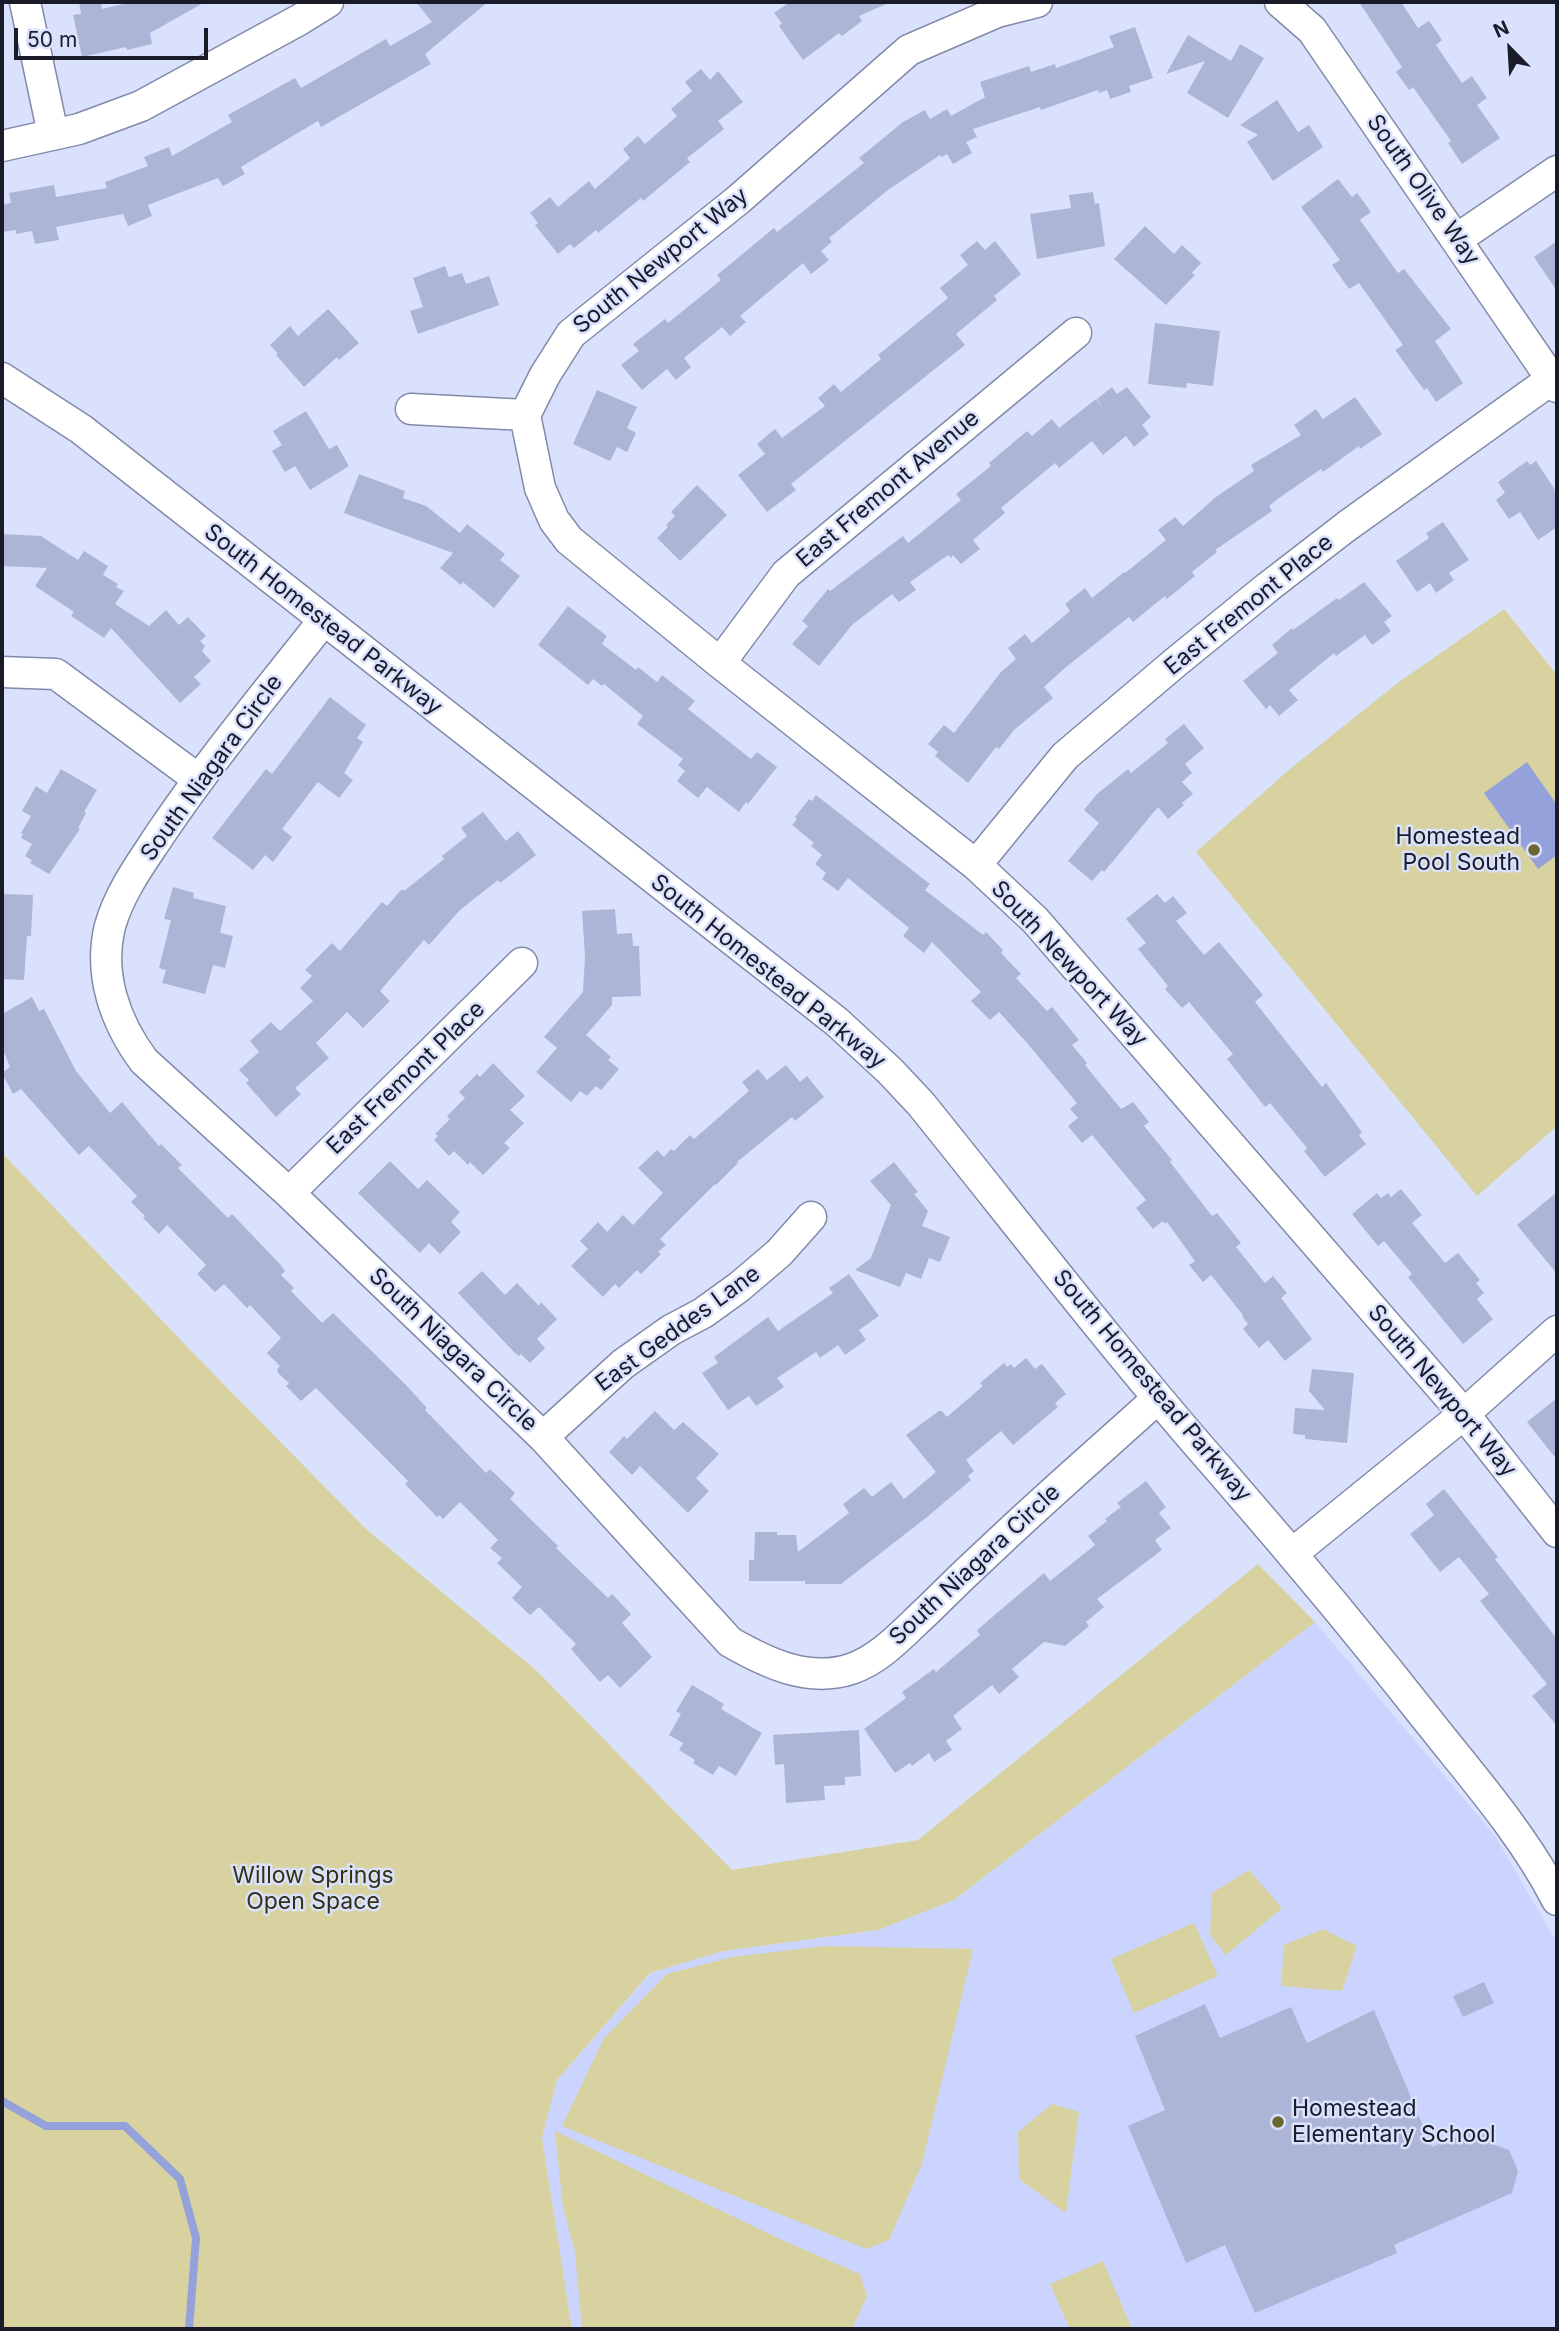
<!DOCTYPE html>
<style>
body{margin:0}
#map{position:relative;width:1559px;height:2331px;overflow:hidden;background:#dae1fd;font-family:Inter,sans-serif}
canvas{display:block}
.frame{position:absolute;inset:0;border:4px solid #191c28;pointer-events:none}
.north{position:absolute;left:1475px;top:14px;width:70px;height:70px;-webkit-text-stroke:5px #dae1fd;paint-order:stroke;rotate:336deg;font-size:19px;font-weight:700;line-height:28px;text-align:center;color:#191c28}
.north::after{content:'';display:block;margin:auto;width:24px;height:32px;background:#191c28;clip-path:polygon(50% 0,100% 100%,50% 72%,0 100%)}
.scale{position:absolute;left:14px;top:28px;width:194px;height:32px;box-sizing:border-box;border:4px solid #191c28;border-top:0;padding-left:9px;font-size:21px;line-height:24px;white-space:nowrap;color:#191c28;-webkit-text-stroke:5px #dae1fd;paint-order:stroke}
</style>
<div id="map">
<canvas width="1559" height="2331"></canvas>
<div class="frame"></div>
<div class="north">N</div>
<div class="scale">50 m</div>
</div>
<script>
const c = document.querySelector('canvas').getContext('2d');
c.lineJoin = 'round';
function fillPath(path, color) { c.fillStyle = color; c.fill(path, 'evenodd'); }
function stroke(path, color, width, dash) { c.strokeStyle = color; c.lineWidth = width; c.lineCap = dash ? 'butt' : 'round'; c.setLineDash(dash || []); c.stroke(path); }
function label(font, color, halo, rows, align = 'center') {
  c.font = font + ' Inter,sans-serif'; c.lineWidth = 5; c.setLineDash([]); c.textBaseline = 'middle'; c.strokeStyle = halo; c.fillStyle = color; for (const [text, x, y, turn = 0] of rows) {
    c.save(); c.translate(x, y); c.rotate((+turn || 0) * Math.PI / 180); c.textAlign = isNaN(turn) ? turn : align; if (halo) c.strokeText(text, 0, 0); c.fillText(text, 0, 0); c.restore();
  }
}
fillPath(new Path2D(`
 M1315,1622L1495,1836L1557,1943V2329H572L542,2138L557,2080L651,1973L723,1951L878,1930L954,1900Z`), '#cad4fe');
fillPath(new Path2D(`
 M1504,609L1557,675V1126L1477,1196L1196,852L1290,769L1399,682Z
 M2,1153L195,1355L366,1529L537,1671L732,1870L918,1840L1258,1564L1315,1622L954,1900L878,1930L723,1951L650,1973L557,2080L542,2138L572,2329H2Z
 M1249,1870L1282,1908L1226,1955L1210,1935L1212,1893Z
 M1194,1923L1218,1976L1134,2013L1111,1959Z
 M1323,1929L1357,1946L1342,1991L1281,1986L1284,1945Z
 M824,1946L973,1949L922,2164L889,2240L866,2249L562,2126L604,2038L667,1974L732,1957Z
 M1052,2104L1079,2112L1066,2213L1019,2179L1018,2132Z
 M555,2131L782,2240L860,2274L867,2296L852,2329H582L575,2252L563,2208Z
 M1103,2261L1132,2329H1070L1050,2284Z`), '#d7d29f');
fillPath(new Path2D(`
 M1527,762L1557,805V855L1538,869L1484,793Z`), '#94a1db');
stroke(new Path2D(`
 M2,2101L46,2126H125L180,2179L196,2238L189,2329`), '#94a1db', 8);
fillPath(new Path2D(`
 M79,2H101L102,9L132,2H205L150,33L152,44L127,50L126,47L82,57L73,15L81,14Z
 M416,2H488L425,54L431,64L321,127L318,121L281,143L241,167L245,174L223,186L218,178L148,205L152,216L128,226L123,214L56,227L59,240L35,244L32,231L16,234V230L2,232V205L11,203L9,193L54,185L56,197L107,188L105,182L148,166L144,157L169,147L172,156L232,122L228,115L295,78L301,88L386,39L390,46L432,22Z
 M790,2H891L859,16L862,21L842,36L839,33L803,60L779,26L782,23L774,13Z
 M1359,2H1401L1418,28L1429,21L1442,40L1436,45L1462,83L1472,76L1487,98L1477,105L1500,138L1462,164L1448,143L1451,141L1413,87L1409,90L1396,72L1402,67Z
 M1135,27L1153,78L1129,86L1131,92L1110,99L1107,90L1099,93L1098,90L1041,110L1040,107L973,129L977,137L966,142L972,153L953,164L947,154L942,157L940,155L888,190L829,238L832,242L821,251L829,260L811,274L803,263L740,316L746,322L730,336L722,327L684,358L691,367L676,380L667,369L642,390L621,365L639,351L633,344L665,319L668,323L721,280L717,275L774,228L777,232L864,163L859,158L903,122L925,110L930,119L947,109L951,116L985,97L980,82L1029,66L1031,72L1055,64L1056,68L1114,47L1109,36Z
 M1188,35L1231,61L1240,44L1264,58L1228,118L1187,93L1205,61L1166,74Z
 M701,69L710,80L718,71L743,102L718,121L724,129L687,158L690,162L643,201L641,198L598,233L596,230L574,248L570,244L558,254L535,225L538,223L530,213L550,197L558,207L589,181L595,189L630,158L623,149L638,136L645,144L677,116L671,109L692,91L685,82Z
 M1277,100L1298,132L1309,125L1323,147L1273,181L1247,142L1258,135L1240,125Z
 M1338,179L1352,197L1357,193L1371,212L1360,220L1398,273L1404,269L1451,329L1435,341L1463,383L1436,402L1427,388L1424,390L1395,350L1403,345L1359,283L1349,289L1332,265L1340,260L1301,207Z
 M1093,192L1095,204L1099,203L1105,246L1037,259L1030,214L1071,208L1069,195Z
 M1145,226L1174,254L1182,245L1201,263L1192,273L1195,275L1166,305L1114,259Z
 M977,241L985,250L995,241L1021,274L994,296L997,300L956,334L965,345L791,484L796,490L767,512L738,475L765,454L757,444L775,429L782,438L825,406L818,398L834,384L841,392L881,359L878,355L948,298L940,288L968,265L960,255Z
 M1557,241V291L1534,257Z
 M445,266L449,277L462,273L466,284L489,276L499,305L418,334L410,311L423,307L413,278Z
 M328,309L359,343L339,360L337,357L304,387L276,355L278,354L270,345L290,326L298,336Z
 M1155,323L1220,331L1213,386L1187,383L1186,388L1148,384Z
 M1112,387L1117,394L1127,387L1151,417L1142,425L1149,434L1134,447L1126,436L1103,455L1092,441L1059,468L1055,463L1001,508L1005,513L973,540L980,549L961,564L953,555L951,558L948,555L910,582L916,590L899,602L892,594L852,625L819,666L792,644L808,626L802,621L828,589L830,591L903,536L908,543L961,500L956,494L991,466L989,463L1027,431L1032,436L1052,419L1059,428L1096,399L1102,407L1097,399Z
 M597,390L637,407L627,428L636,433L627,452L617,447L610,461L573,444Z
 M1355,397L1382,434L1360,449L1359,446L1323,472L1321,469L1279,498L1269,506L1272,511L1215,550L1217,552L1192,572L1195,576L1167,599L1165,596L1133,622L1129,617L1066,667L1044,687L1053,698L1014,730L999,749L996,747L968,783L935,756L938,752L928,744L944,725L954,733L1001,672L1016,659L1008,648L1025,634L1032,643L1070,611L1065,604L1085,588L1092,598L1124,572L1125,573L1166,540L1158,530L1175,517L1183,526L1216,497L1254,471L1251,465L1301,435L1294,425L1316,409L1323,419Z
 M306,411L329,449L337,445L349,466L310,490L295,466L285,472L272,451L282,445L273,431Z
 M1527,461L1530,465L1536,461L1557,493V527L1538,540L1520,512L1509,519L1496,500L1505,493L1498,482Z
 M359,474L405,491L403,498L426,506L460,533L467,524L505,554L500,560L520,576L494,608L463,582L461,585L440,568L453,553L344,513Z
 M697,485L727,515L680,561L657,538L668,527L666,525L675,516L671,512Z
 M1443,522L1469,560L1449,573L1454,580L1436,593L1430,583L1417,592L1396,561L1429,538L1426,533Z
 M2,534L41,536L78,560L84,551L108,566L103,575L118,584L116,587L124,591L115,604L149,626L166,610L179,625L188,617L206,636L200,641L205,646L202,651L211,661L194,677L201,684L180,703L111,628L104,638L71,616L74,612L35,586L47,568L2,566Z
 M1364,582L1392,616L1384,622L1391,631L1372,645L1365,635L1336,656L1334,653L1289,690L1298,700L1279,716L1270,705L1266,709L1243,681L1278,653L1272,645L1292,628L1293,630L1337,598L1339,600Z
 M568,606L607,636L602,644L636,670L638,667L657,682L662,675L695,701L688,709L751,759L757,752L777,767L748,804L746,802L739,812L707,787L698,798L677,781L685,771L678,765L683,759L637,724L643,716L604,684L602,686L593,679L588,685L538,645Z
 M330,697L366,725L357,738L363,742L344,773L353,780L339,798L318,782L282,829L292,837L273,862L265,855L253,870L212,838L266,769L272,774Z
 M1184,724L1204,748L1185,764L1192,773L1182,782L1193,794L1182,803L1184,805L1168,819L1158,807L1104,872L1102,870L1092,881L1068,861L1099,823L1084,810L1097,794L1128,769L1131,773L1168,743L1165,739Z
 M61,769L97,790L84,812L86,813L78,828L80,829L49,874L30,863L32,860L25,856L32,844L21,838L23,834L21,833L31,816L22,811L36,786L47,793Z
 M816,795L930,884L925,890L983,935L986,932L1003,950L1001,953L1021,974L1016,978L1047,1011L1052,1007L1079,1040L1072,1045L1087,1063L1085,1065L1121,1109L1133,1102L1149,1122L1144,1126L1172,1160L1170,1162L1212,1216L1217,1213L1241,1243L1236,1247L1265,1283L1273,1276L1287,1293L1281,1298L1312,1339L1285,1361L1268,1340L1259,1348L1243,1329L1248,1324L1242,1316L1243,1315L1211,1275L1203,1282L1189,1265L1195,1261L1167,1222L1165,1224L1163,1221L1153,1229L1136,1208L1146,1200L1092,1135L1082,1143L1068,1126L1078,1118L1070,1109L1077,1103L1027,1043L999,1012L990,1020L971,1001L981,992L932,942L924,953L903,936L909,928L848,878L838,891L822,879L826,873L815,864L822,855L811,846L814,843L792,825L797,819L795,817L809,799L812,801Z
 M483,812L506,841L518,831L536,855L500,883L498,880L460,910L429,945L424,940L380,991L390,1001L363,1028L347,1012L316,1043L329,1058L295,1088L301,1094L276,1117L246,1083L249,1080L239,1070L259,1052L250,1041L271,1022L280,1031L313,1001L300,988L312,976L305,970L332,943L340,951L382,902L387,906L402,889L404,891L444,859L442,856L467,836L461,828Z
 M173,887L194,893L193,898L226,906L220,933L233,936L225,968L213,965L205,994L162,983L166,970L159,968L171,920L164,919Z
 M3,894L33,895L31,936H27L24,980L2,979Z
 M1157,894L1165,903L1173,896L1187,913L1176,921L1204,955L1219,942L1263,995L1255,1002L1322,1087L1326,1083L1362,1132L1359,1135L1366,1144L1325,1177L1304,1151L1307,1148L1270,1103L1265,1107L1227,1059L1233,1054L1189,1002L1182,1008L1165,989L1168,986L1138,949L1146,943L1126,919Z
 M615,909L617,934L632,933L633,946H639L641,996L612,997V1005L586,1035L611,1057L608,1060L619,1069L601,1090L596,1086L587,1096L580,1091L571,1102L536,1072L557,1048L544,1037L583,992L585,956L582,911Z
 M32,997L39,1011L44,1009L76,1071L110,1113L122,1102L159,1146L161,1144L182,1165L178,1168L228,1218L232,1214L279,1263L285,1271L281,1275L294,1288L291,1291L322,1323L333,1313L406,1385L427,1408L425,1410L486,1473L490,1469L515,1493L510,1499L558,1546L556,1548L608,1598L612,1594L631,1614L622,1623L652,1657L620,1688L608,1675L600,1682L597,1679L571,1649L576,1644L539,1607L530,1615L512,1598L522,1587L497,1563L502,1558L490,1548L498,1540L460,1502L443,1519L439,1515L437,1517L405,1484L408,1481L316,1388L301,1401L286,1386L289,1383L278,1373L277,1369L280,1366L267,1353L281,1338L250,1305L247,1308L224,1284L215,1292L197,1274L206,1265L167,1225L159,1234L143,1218L145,1216L131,1202L137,1196L89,1146L79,1155L21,1089L13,1094L2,1073L10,1067L2,1047V1014Z
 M493,1063L525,1096L510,1110L524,1123L504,1143L510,1148L483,1175L470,1162L468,1165L454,1151L449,1156L434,1140L438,1136L435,1134L450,1119L447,1116L465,1098L459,1092L477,1074L480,1077Z
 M786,1065L800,1082L807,1076L824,1097L795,1121L792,1117L737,1162L738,1163L716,1185L715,1184L660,1239L666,1245L658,1252L661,1254L641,1274L637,1270L619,1288L615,1284L603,1297L571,1266L588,1249L580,1241L598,1222L607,1232L623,1215L633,1225L663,1193L638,1168L657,1150L664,1157L671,1149L674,1151L690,1135L694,1139L749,1091L742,1082L758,1069L767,1080Z
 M390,1161L418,1189L427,1180L460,1212L451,1222L461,1232L440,1254L429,1243L420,1253L358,1193Z
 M894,1162L918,1192L914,1194L928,1211L922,1226L950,1237L940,1262L929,1258L921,1279L906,1273L900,1287L855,1270L871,1258L891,1205L870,1181Z
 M1401,1189L1422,1215L1412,1223L1445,1263L1458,1253L1480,1280L1476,1283L1484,1293L1477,1299L1493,1319L1463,1344L1408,1277L1412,1274L1384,1241L1378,1246L1352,1214L1377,1193L1381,1198L1388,1193L1391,1197Z
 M1557,1192V1274L1517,1225Z
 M482,1271L505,1295L517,1283L539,1306L541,1302L557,1319L537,1339L545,1348L530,1363L521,1354L519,1356L514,1352L458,1293Z
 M849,1274L879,1316L859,1330L866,1340L845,1355L838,1345L820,1358L816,1352L777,1378L784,1387L756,1406L749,1396L728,1410L702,1373L718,1363L714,1357L768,1317L778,1331L833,1293L829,1288Z
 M1026,1358L1035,1369L1042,1364L1066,1394L1055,1403L1058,1407L1013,1445L1001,1431L966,1460L974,1471L968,1476L971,1480L927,1517L841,1584H805V1581H749V1560H754L755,1532H777V1535H796L798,1552L849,1513L843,1504L864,1488L872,1497L891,1482L904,1499L936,1472L906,1435L939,1411H942L947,1417L983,1386L980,1383L1004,1363L1007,1367L1011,1364L1014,1368Z
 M1312,1369L1354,1373L1347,1443L1305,1439V1435L1293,1434L1295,1408L1325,1410L1309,1391Z
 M1557,1398V1460L1527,1422Z
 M655,1411L674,1430L683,1422L719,1454L696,1478L709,1491L688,1513L640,1466L632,1475L609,1452L624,1436L627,1439Z
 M1146,1481L1166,1507L1159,1513L1171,1528L1155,1540L1162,1550L1097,1599L1104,1607L1086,1622L1089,1626L1065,1646L1044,1642L1012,1669L1019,1677L999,1694L992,1685L953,1716L962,1729L946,1741L952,1750L934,1762L929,1753L912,1766L910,1763L895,1773L864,1729L906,1698L902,1692L934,1669L936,1672L980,1635L977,1630L1044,1573L1050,1581L1095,1545L1088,1536L1107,1521L1105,1519L1121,1507L1117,1503Z
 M1444,1489L1498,1557L1495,1559L1557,1639V1726L1532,1696L1547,1684L1480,1601L1489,1594L1459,1557L1440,1572L1410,1534L1434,1515L1426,1504Z
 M692,1685L724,1704L721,1709L762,1733L736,1776L719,1766L713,1775L693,1763L695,1760L679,1750L683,1743L669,1735L681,1714L676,1711Z
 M859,1730L861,1776L845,1777V1785L824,1786L825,1800L786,1803L784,1764L775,1765L773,1735Z
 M1484,1982L1494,2003L1463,2017L1453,1996Z
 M1205,2004L1220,2038L1291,2007L1307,2043L1374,2010L1432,2147L1483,2127L1490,2143L1509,2150L1518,2171L1512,2193L1394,2245L1397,2253L1255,2313L1225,2245L1186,2263L1128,2126L1165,2110L1135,2036Z`), '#adb5d6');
const street = new Path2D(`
 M25,2L53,134
 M1037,2L997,12L909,50L738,200L571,334L545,375L525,415L540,488L554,520L569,540L720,663L976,865L1035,920L1464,1414L1557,1532
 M1280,2L1312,30L1557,387
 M2,146L79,129L141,106L299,20L328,2
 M1457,239L1557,171
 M2,378L81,429L837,1022L890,1071L921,1104C1021,1228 1119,1356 1225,1476C1299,1561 1371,1648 1441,1737C1482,1788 1527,1841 1557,1900
 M411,409L525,415
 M323,621C268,691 211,759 161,833C142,862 120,891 110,926C98,974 115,1022 144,1061L289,1193L543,1437L730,1642C767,1663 808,1683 851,1669C881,1659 904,1632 927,1611C951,1587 975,1564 1000,1541C1052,1492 1105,1446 1158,1398
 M720,663L786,574L1076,333
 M2,672L56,674L198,779
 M976,865L1065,756L1176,662L1268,587L1347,526L1552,379
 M289,1193L522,963
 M543,1437L623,1364L671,1330L703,1313L739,1287L779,1253L811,1217
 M1293,1553L1464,1414L1557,1331`);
stroke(street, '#828aaa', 33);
stroke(street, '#fff', 30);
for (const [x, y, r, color] of [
 [1534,850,7,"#6b6632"],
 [1278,2122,7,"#6b6632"]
]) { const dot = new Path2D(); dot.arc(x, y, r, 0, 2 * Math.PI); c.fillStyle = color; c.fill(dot); stroke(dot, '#dae1fd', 2.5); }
label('23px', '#191c28', '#dae1fd', [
 ["South Olive Way",1423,190,55],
 ["South Newport Way",661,261,-39],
 ["East Fremont Avenue",888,489,-40],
 ["East Fremont Place",1249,605,-39],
 ["South Homestead Parkway",323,620,38],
 ["South Niagara Circle",212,768,-54],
 ["South Newport Way",1069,964,47],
 ["South Homestead Parkway",768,972,39],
 ["East Fremont Place",406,1078,-44],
 ["East Geddes Lane",678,1329,-36],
 ["South Niagara Circle",453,1350,44],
 ["South Homestead Parkway",1152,1386,50],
 ["South Newport Way",1442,1391,50],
 ["South Niagara Circle",975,1565,-43]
]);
label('23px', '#191c28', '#dae1fd', [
 ["Homestead",1520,837],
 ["Pool South",1520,863],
 ["Homestead",1292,2109,"left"],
 ["Elementary School",1292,2135,"left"]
], 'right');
label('23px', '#343113', '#dae1fd', [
 ["Willow Springs",313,1876],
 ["Open Space",313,1902]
]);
</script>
